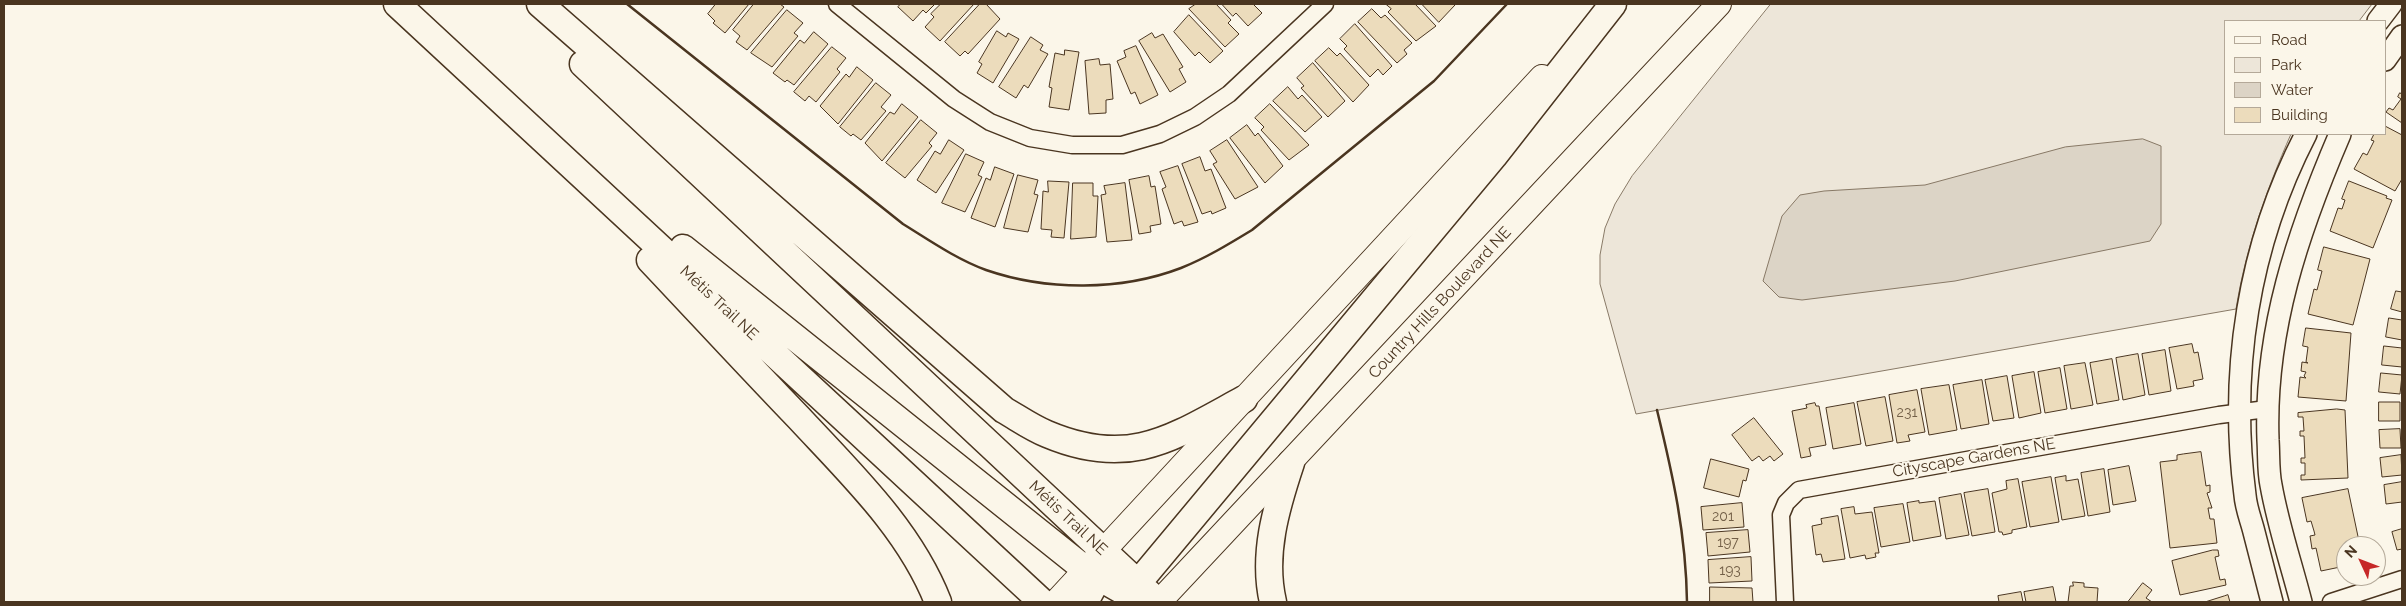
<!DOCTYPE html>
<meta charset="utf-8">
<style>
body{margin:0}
#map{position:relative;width:2406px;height:606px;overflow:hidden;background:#fbf6e9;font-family:Raleway,sans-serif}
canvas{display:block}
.frame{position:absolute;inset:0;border:5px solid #4a3520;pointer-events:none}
.legend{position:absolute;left:2224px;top:20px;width:162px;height:115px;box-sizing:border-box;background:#fbf6e9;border:1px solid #b4a999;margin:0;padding:6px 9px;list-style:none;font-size:15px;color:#4a3520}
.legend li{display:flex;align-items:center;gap:10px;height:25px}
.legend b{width:25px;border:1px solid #b4a999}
.north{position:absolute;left:2336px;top:536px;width:50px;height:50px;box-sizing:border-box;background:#fbf6e9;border:1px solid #b4a999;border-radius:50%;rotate:313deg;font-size:14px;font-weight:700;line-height:20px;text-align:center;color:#4a3520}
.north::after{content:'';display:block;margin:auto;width:18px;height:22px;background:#c62828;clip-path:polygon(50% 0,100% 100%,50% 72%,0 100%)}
</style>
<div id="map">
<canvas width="2406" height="606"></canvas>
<div class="frame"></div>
<ul class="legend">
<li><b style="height:6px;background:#fbf6e9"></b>Road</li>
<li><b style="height:14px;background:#ede6d9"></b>Park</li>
<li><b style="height:14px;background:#dcd4c6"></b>Water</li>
<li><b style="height:14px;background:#ecdcbc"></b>Building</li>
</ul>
<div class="north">N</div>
</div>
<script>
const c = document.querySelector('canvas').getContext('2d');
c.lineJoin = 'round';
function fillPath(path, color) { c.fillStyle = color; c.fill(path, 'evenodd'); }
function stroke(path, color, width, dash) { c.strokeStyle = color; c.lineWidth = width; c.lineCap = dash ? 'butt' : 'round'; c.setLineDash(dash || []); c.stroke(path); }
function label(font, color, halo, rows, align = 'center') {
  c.font = font + ' Raleway,sans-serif'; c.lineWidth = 4; c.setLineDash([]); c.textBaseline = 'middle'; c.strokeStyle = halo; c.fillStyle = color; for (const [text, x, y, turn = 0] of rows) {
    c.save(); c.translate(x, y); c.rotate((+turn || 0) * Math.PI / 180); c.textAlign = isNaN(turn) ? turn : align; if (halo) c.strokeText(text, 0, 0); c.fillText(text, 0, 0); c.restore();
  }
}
const green = new Path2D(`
 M1771,4H2372L2359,21H2225V134H2291C2266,191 2246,247 2236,309L1636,414L1600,284V255L1605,228L1615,204L1632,176Z`);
fillPath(green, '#ede6d9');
stroke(green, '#887966', 1);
const water = new Path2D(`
 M2143,139L2161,146V224L2150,241L1955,281L1802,300L1779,297L1763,281L1782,216L1800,195L1824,191L1925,185L2065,147Z`);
fillPath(water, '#dcd4c6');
stroke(water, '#887966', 1);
const building = new Path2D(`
 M716,4H749L725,33L713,23L715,21L708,14Z
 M754,4H780L784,7L747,50L736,42L740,36L733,30Z
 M901,4H935L926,13L923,10L913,21L898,7Z
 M941,4H974L940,41L925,27L934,17L931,14Z
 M980,4H986L1000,19L968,54L965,51L960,56L945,42Z
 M1196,4H1216L1231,20L1228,23L1239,34L1225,47L1189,9Z
 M1222,4H1253L1262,13L1248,26L1236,13L1233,16Z
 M1386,4H1415L1436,26L1416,41L1388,12L1391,9Z
 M1422,4H1454L1455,5L1439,22Z
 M1372,9L1381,18L1385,15L1412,43L1404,50L1407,54L1397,63L1358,22Z
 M787,10L803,23L794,33L798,36L772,67L751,53Z
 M1189,15L1223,51L1210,63L1199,52L1195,56L1174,32Z
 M1355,24L1392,66L1383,75L1378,69L1370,77L1344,49L1347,46L1340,39Z
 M997,31L1006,37L1008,33L1019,39L993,83L977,73L982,64L979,62Z
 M814,32L828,44L794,85L787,80L785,82L773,73L800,40L804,43Z
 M1152,33L1155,38L1163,34L1183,67L1179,69L1186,82L1170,92L1139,41Z
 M1031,37L1043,45L1040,50L1048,54L1028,88L1024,85L1016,98L999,87Z
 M1136,46L1158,95L1140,104L1135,92L1131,94L1117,61L1126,57L1124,51Z
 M832,47L846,58L837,69L840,72L816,102L809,96L805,101L794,92Z
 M1329,48L1337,56L1340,53L1369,85L1353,102L1315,61Z
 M1065,50L1079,52L1069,110L1049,107L1052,88L1049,87L1055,53L1064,55Z
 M1099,59L1100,65L1110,64L1113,99L1106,100V113L1089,114L1085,61Z
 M1313,63L1345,101L1328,117L1301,88L1304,86L1297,78Z
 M857,67L873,80L838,124L820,106L846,74L849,77Z
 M876,83L891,95L881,107L886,111L861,140L853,134L851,136L840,127Z
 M1288,87L1298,99L1302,95L1322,117L1305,132L1273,101Z
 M2400,93L2402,94V123L2386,112L2389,108L2393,110L2401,99L2398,97Z
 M902,104L918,117L882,161L865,143L890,112L894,114Z
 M1270,104L1309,145L1289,160L1261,130L1264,127L1255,118Z
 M921,120L937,133L929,143L932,146L905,178L886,163Z
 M1247,125L1255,136L1258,133L1283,166L1265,183L1230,138Z
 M2385,126L2402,135V179L2395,191L2354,169L2363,153L2367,155L2374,141L2371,140L2374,134H2385Z
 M949,140L964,150L936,193L917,180L935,151L940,154Z
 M1227,140L1258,187L1235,199L1213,164L1217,162L1210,151Z
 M966,154L984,162L978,175L982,177L965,212L942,203Z
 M1200,157L1205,171L1211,169L1226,208L1212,214L1211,211L1202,214L1182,164Z
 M1178,166L1198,222L1184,226L1182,221L1174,224L1162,189L1166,187L1160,172Z
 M995,167L1014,174L995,227L971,218L986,178L990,180Z
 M1018,175L1038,180L1034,194L1038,195L1028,232L1004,228Z
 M1149,176L1151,187L1155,186L1161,224L1150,226L1151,232L1139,234L1129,180Z
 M1048,181L1069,182L1064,238L1051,237L1052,230L1041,229L1043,191L1048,192Z
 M2349,181L2387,196L2386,198L2392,200L2373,248L2330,231L2338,208L2342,209L2345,200L2342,199Z
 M1073,183H1093V196H1098L1096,237L1071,239Z
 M1125,183L1132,240L1107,242L1101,195L1106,194L1104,186Z
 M2324,247L2370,259L2353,325L2308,314L2314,289L2317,290L2322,271L2318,270Z
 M2396,291L2402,292V312L2391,309Z
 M2389,318L2402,320V340L2386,337Z
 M2306,328L2351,333L2346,401L2298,397L2300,377L2306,378L2304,376L2306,372L2301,371L2302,362L2308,363L2306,362L2308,347L2303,346Z
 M2192,344L2194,353L2198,352L2203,379L2193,381L2194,386L2177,389L2169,348Z
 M2384,346L2402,348V367L2382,365Z
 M2165,350L2171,391L2149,395L2142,354Z
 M2138,354L2145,395L2123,400L2116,358Z
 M2112,359L2119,400L2097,404L2090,363Z
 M2085,363L2093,405L2071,409L2064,366Z
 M2060,368L2067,409L2045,413L2038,372Z
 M2034,372L2041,413L2019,418L2012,376Z
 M2381,373L2402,375L2400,394L2379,392Z
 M2007,376L2014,418L1993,421L1985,380Z
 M1982,380L1989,424L1961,429L1953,385Z
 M1949,385L1957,430L1929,435L1921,389Z
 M1917,390L1925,432L1908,435L1910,441L1897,443L1889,395Z
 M1885,397L1893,441L1866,446L1857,402Z
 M2379,402H2400V421H2379Z
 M1815,403L1816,406H1819L1826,445L1809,448L1811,456L1801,458L1792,411L1807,408L1806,405Z
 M1854,403L1861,444L1833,449L1826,408Z
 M2337,409L2345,410L2348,478L2301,480V475H2305V463H2301V458H2305L2304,436H2300V431H2304L2303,417H2298V413Z
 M1754,418L1783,454L1774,461L1770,456L1763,461L1759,456L1752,461L1732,435Z
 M2400,429L2401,448H2380L2379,430Z
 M2201,452L2206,486L2210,485V492L2207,493L2212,508H2208L2210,519H2214L2217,543L2170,548L2160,462L2177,460V455L2183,454Z
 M2401,455L2402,475L2382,477L2380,458Z
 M1711,459L1749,469L1746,481L1743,480L1739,497L1704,488Z
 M2129,466L2136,501L2113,505L2108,470Z
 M2104,469L2110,512L2088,516L2081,473Z
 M2066,476V481L2078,479L2085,516L2062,520L2055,478Z
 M2051,477L2059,522L2030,527L2022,482Z
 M2018,479L2027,527L2012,530V533L2003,535L2002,532H1999L1992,493L2007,489L2006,481Z
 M2402,482V502L2386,504L2384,485Z
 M1988,489L1995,532L1972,536L1964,493Z
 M2348,489L2360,546H2346L2345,566L2321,571L2316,548L2312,549L2310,536L2315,535L2314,531L2311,521L2307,522L2302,498Z
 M1961,494L1969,535L1946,539L1939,498Z
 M1919,501V503L1935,501L1941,536L1913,541L1907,503Z
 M1742,503L1744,527L1703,530L1701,507Z
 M1903,504L1910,542L1881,547L1874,508Z
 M1854,507L1855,514L1872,512L1879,553H1875L1876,557L1866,559L1865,555L1850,558L1841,509Z
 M1838,516L1845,559L1823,562L1821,554L1816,555L1812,526L1822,524L1821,519Z
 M2402,529V549L2397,550L2392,532Z
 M1748,530L1750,552L1708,556L1706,533Z
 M2213,550H2218L2219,556L2215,557L2220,580L2225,579L2226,585L2180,595L2172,561Z
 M1751,557L1752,581L1709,583L1708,560Z
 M2073,582L2084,583V587L2098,588L2097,602H2068L2070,586H2073Z
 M2143,583L2152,590L2146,598L2152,602H2128Z
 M1710,587L1752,588L1753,602H1710Z
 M2053,587L2056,602H2026L2024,592Z
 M2021,592L2023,602H1999L1998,596Z
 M2228,595L2230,602H2205L2224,596Z`);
fillPath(building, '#ecdcbc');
stroke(building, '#4a3520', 1);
const minor = new Path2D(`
 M837,4L954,99L990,122L1030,138L1072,145H1122L1160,134L1195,117L1229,94L1325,4
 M1785,602L1781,515L1786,503L1799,490L2219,415L2267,409
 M2331,602L2402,579`);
const tertiary = new Path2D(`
 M2378,21L2391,4
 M2385,60L2402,36
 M2272,602C2266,579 2260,556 2254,532C2251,520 2246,508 2245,495C2229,371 2248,246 2306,134
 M2301,602C2291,563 2278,525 2271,485C2268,471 2269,455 2268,440C2264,331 2298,232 2340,134`);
const secondary = new Path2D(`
 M1056,602L1542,77
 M1159,602L1719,4`);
const primary = new Path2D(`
 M397,4L1042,602
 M540,4L1004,410C1018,418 1032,428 1047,434C1130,469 1172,438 1244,399
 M583,64L1158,602
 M683,248L1086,570L1130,595L1149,600
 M650,260C700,313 749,366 799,418C851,474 910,530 938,602
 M1129,597L1138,583L1494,156L1613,4
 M1085,602L1098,578L1101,562
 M1273,602C1262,555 1276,508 1291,463`);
stroke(minor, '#4a3520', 19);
stroke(tertiary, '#4a3520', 24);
stroke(secondary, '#4a3520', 26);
stroke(primary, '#4a3520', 29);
stroke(minor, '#fbf6e9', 16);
stroke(tertiary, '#fbf6e9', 21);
stroke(secondary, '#fbf6e9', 24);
stroke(primary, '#fbf6e9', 26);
stroke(new Path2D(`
 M627,4L903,224C929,240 956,259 986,270C1047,291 1121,291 1181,268C1206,258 1229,244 1252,230L1434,81L1507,4
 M1657,410C1673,476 1686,534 1687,602`), '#4a3520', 2.5);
label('14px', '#725f47', null, [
 ["231",1907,413],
 ["201",1723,517],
 ["197",1728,543],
 ["193",1730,571]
]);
label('16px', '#4a3520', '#fbf6e9', [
 ["Métis Trail NE",719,303,43],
 ["Country Hills Boulevard NE",1440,303,-47],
 ["Cityscape Gardens NE",1974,458,-10],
 ["Métis Trail NE",1068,518,43]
]);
</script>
